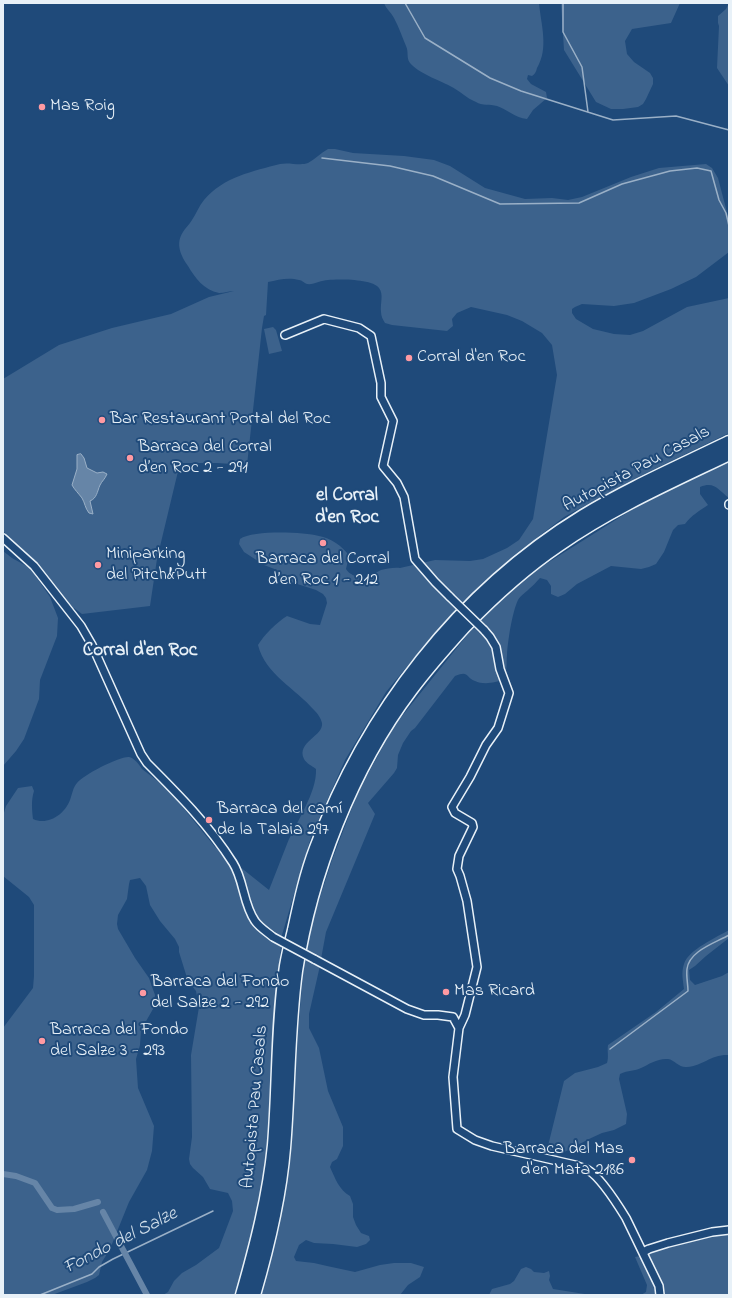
<!DOCTYPE html>
<meta charset="utf-8">
<style>
body{margin:0}
#map{position:relative;width:732px;height:1298px;overflow:hidden;background:#1f4a7a;font-family:"Indie Flower",sans-serif}
canvas{display:block}
.frame{position:absolute;inset:0;border:4px solid #e8f1f8;pointer-events:none}
</style>
<div id="map">
<canvas width="732" height="1298"></canvas>
<div class="frame"></div>
</div>
<script>
const c = document.querySelector('canvas').getContext('2d');
c.lineJoin = 'round';
function fillPath(path, color) { c.fillStyle = color; c.fill(path, 'evenodd'); }
function stroke(path, color, width, dash) { c.strokeStyle = color; c.lineWidth = width; c.lineCap = dash ? 'butt' : 'round'; c.setLineDash(dash || []); c.stroke(path); }
function label(font, color, halo, rows, align = 'center') {
  c.font = font + ' "Indie Flower",sans-serif'; c.lineWidth = 4; c.setLineDash([]); c.textBaseline = 'middle'; c.strokeStyle = halo; c.fillStyle = color; for (const [text, x, y, turn = 0] of rows) {
    c.save(); c.translate(x, y); c.rotate((+turn || 0) * Math.PI / 180); c.textAlign = isNaN(turn) ? turn : align; if (halo) c.strokeText(text, 0, 0); c.fillText(text, 0, 0); c.restore();
  }
}
fillPath(new Path2D(`
 M384,3H539C541,25 549,48 537,68C536,72 535,74 532,76L528,75L527,79L531,84L546,92L547,98L533,110L527,119C515,118 507,109 497,106C490,104 482,106 476,102C466,98 459,90 450,86C439,80 418,73 410,63C406,58 409,52 406,46C402,37 399,27 394,18C391,12 386,9 384,3Z
 M561,3H680L671,23L632,29L625,41L627,54L634,62L650,73L653,78V84L646,99L643,104L638,107L623,109H611L596,102L564,50Z
 M729,3V86L717,68L719,26L718,23V16L726,9Z
 M328,149H335L353,153L404,156L434,160L450,166L485,188L525,199L552,198L568,200L582,197L631,177L659,168L706,164L712,168L718,178L729,220V252L696,277L671,289L634,303L614,306L582,304L575,307L572,309V313L576,319L593,329L614,334L630,335L643,331L687,307L729,298V433L634,479L564,517L513,556L472,594L437,630L386,692L345,760L311,837L282,935L273,1036L269,1146L257,1213L238,1288L235,1295H163L168,1292L174,1281L182,1273L196,1265L219,1248L230,1219L233,1211L232,1201L228,1193L210,1189L203,1177L193,1168L190,1164L189,1159L192,1137L191,1055L199,1007L196,991L188,981L179,952V947L175,939L160,921L150,905L146,886L140,878L130,880L129,884L127,899L118,915L117,924L118,929L135,958L149,978L155,995L153,1009L141,1030L140,1045L136,1059L138,1088L154,1126L152,1151L147,1170L129,1202L110,1249L102,1262L99,1275L95,1278L87,1282L52,1295H3V1028L33,988L34,976V905L29,897L3,876V816L6,806L18,788L32,786L34,791C31,800 32,810 33,819C48,826 65,814 70,800C72,795 73,787 77,783C83,775 120,756 129,757C134,758 139,764 142,769L168,789L215,847L269,890C275,875 281,859 287,844C296,822 317,793 316,769C312,766 306,763 304,759C296,742 324,736 322,723C321,718 317,713 314,710C296,689 265,674 258,645C264,635 277,622 287,616L310,624L320,625L327,603L326,598L323,594L316,590L291,582L283,578L277,570L264,565L244,552L239,544L240,539C253,530 303,532 319,536C330,538 343,546 349,556L346,569C350,576 361,579 369,576C373,575 376,572 381,570C386,569 394,567 400,568L435,560L470,561L483,559L507,548L519,540L533,519L557,375L552,345L542,333L522,321L507,315L471,307L457,313L452,319L453,326L447,331L392,325L385,323C383,320 381,316 381,312C380,304 384,294 379,288C373,279 339,279 328,280C321,280 314,285 307,284C304,283 302,280 299,280C288,277 278,280 268,282L266,315L264,316L262,328L247,465L217,463H180L157,559L150,606L82,614L74,608L69,611L34,560L3,531V379L59,345L112,328L171,314L209,297L234,291C230,291 224,293 219,293C204,290 195,278 188,266C181,256 175,244 183,232C185,228 189,225 192,220C196,214 199,206 204,200C223,177 254,171 280,164C289,162 300,166 308,163C315,159 321,153 328,149Z
 M273,327L276,330L282,351L269,354L264,329Z
 M729,460V498C718,490 715,481 700,487V494L708,505C699,511 692,515 685,524L678,525L673,530L664,552L656,564L649,567L641,569L611,566L577,584L565,594L558,597L551,594V586L547,580L540,578C536,582 533,586 529,589C525,593 521,595 518,600C512,613 508,640 507,655C506,663 508,671 503,679C496,683 483,685 475,681C465,677 469,670 455,676L415,728L411,731L403,743L398,755L397,768L394,773L368,803L375,814L326,932L319,970L309,1014V1028L319,1048L328,1091L343,1127V1146L337,1159L332,1162L330,1167C335,1178 339,1190 350,1196L353,1204V1217L356,1225L361,1233L369,1236L370,1240L366,1244L357,1247L333,1244L314,1243L306,1240L299,1245L294,1257L296,1261L314,1263L327,1266L355,1272L380,1265L394,1263H411L424,1267L420,1277L408,1285L400,1295H259L274,1246L290,1163L298,1033L304,960L310,928L332,860L358,792L394,726L472,629L522,579L633,509Z
 M3,551L12,558L30,568L50,597L58,618L57,636L40,680L39,699L24,739L16,751L3,766Z
 M729,930V938L706,956L695,966L689,970L690,980L695,985L722,976L729,972V1055C711,1054 703,1066 687,1067C679,1068 675,1060 668,1059C658,1058 649,1064 641,1068C635,1071 628,1070 620,1074L619,1079L627,1114L626,1124L614,1130L602,1133L589,1139L557,1156L546,1154L564,1081L575,1073L598,1067L607,1063C609,1057 607,1051 608,1045L656,1012L684,989C683,980 681,973 684,964C688,950 717,937 729,930Z
 M729,1231V1295H641L646,1292L647,1285L635,1257L649,1254L662,1247Z
 M526,1267L531,1269L534,1272L544,1273L549,1271L550,1276L549,1280L553,1289L591,1295H489L492,1289L510,1284L514,1281L521,1269Z`), '#3c628c');
const water = new Path2D(`
 M81,454L84,458L87,468L97,473L103,472L107,474C105,479 102,481 100,485C97,492 97,498 90,501L93,514L89,513C85,508 85,503 82,498C79,494 74,489 72,485L77,469V455Z`);
fillPath(water, '#6685a7');
stroke(water, '#9ab0c7', 1);
stroke(new Path2D(`
 M405,3L425,38L490,78L521,91L613,120L676,116L729,130
 M563,3V32L582,67L588,112
 M322,158L390,166L433,176L500,204L579,203L622,184L670,171L697,168L711,171L719,200L726,213L729,226
 M610,1049L688,991C688,984 686,976 687,969C689,951 715,943 729,935
 M40,1295L92,1274L99,1267L113,1259L213,1211`), '#9ab0c7', 1.5);
stroke(new Path2D(`
 M3,1174L16,1176L35,1183L52,1208L57,1210L74,1209L98,1202
 M103,1212L147,1295`), '#6685a7', 6);
const minor = new Path2D(`
 M285,335L324,319L359,328L371,336L381,383V397L393,421L383,466L397,483L404,497L415,559L435,582L450,597
 M729,504V505
 M3,538L34,566L81,626L92,645L141,754L147,763C178,794 209,825 233,863C244,880 243,904 255,921C259,927 267,932 273,937
 M314,959L407,1009L424,1015H438L453,1017L459,1028L453,1077L457,1129L475,1140L492,1146L575,1165C579,1167 584,1168 588,1170C600,1177 618,1205 626,1218L659,1286L660,1295
 M459,1028L465,1015L477,967L467,901L460,876L457,869L459,856L473,827L472,823L455,813L452,807L470,777L486,745L498,728L509,693L500,669L496,647L490,637L484,630
 M644,1254L645,1251L649,1249L668,1243L712,1232L729,1230`);
const motorway = new Path2D(`
 M242,1295C256,1246 269,1196 274,1145C279,1086 277,1025 286,966C288,954 291,942 294,930C300,902 306,874 316,848C366,713 459,592 583,516C629,488 680,466 729,442
 M254,1295C268,1247 280,1198 284,1148C289,1089 288,1030 296,971C311,874 352,768 411,690C428,667 446,647 465,626C494,596 525,568 559,545C612,508 671,482 729,454`);
stroke(minor, '#e8f1f8', 10);
stroke(motorway, '#e8f1f8', 15);
stroke(minor, '#1f4a7a', 7);
stroke(motorway, '#1f4a7a', 12);
const minorBridge = new Path2D(`
 M450,597L484,630
 M273,937L314,959`);
stroke(minorBridge, '#e8f1f8', 10, []);
stroke(minorBridge, '#1f4a7a', 7);
for (const [x, y, r, color] of [
 [42,107,4,"#ff9aa2"],
 [409,358,4,"#ff9aa2"],
 [102,420,4,"#ff9aa2"],
 [130,458,4,"#ff9aa2"],
 [323,543,4,"#ff9aa2"],
 [98,565,4,"#ff9aa2"],
 [209,820,4,"#ff9aa2"],
 [446,992,4,"#ff9aa2"],
 [143,993,4,"#ff9aa2"],
 [42,1041,4,"#ff9aa2"],
 [632,1160,4,"#ff9aa2"]
]) { const dot = new Path2D(); dot.arc(x, y, r, 0, 2 * Math.PI); c.fillStyle = color; c.fill(dot); stroke(dot, '#1f4a7a', 1.5); }
label('18px', '#e8f1f8', '#1f4a7a', [
 ["Mas Roig",50,107],
 ["Corral d'en Roc",417,358],
 ["Bar Restaurant Portal del Roc",110,420],
 ["Barraca del Corral",138,448],
 ["d’en Roc 2 - 291",138,469],
 ["Miniparking",106,555],
 ["del Pitch&Putt",106,576],
 ["Barraca del Corral",323,560,"center"],
 ["d’en Roc 1 - 212",323,581,"center"],
 ["Barraca del camí",217,810],
 ["de la Talaia 297",217,831],
 ["Barraca del Fondo",151,983],
 ["del Salze 2 - 292",151,1004],
 ["Mas Ricard",454,992],
 ["Barraca del Fondo",50,1031],
 ["del Salze 3 - 293",50,1052],
 ["Barraca del Mas",624,1150,"right"],
 ["d'en Mata 2186",624,1171,"right"]
], 'left');
label('18px', '#e8f1f8', '#1f4a7a', [
 ["Autopista Pau Casals",637,470,-28],
 ["Autopista Pau Casals",256,1107,-85]
]);
label('bold 19px', '#e8f1f8', '#1f4a7a', [
 ["el Corral",347,497],
 ["d'en Roc",347,519],
 ["Corral d'en Roc",140,652]
]);
label('italic 19px', '#d4e1ec', '#1f4a7a', [
 ["Fondo del Salze",121,1242,-27]
]);
</script>
